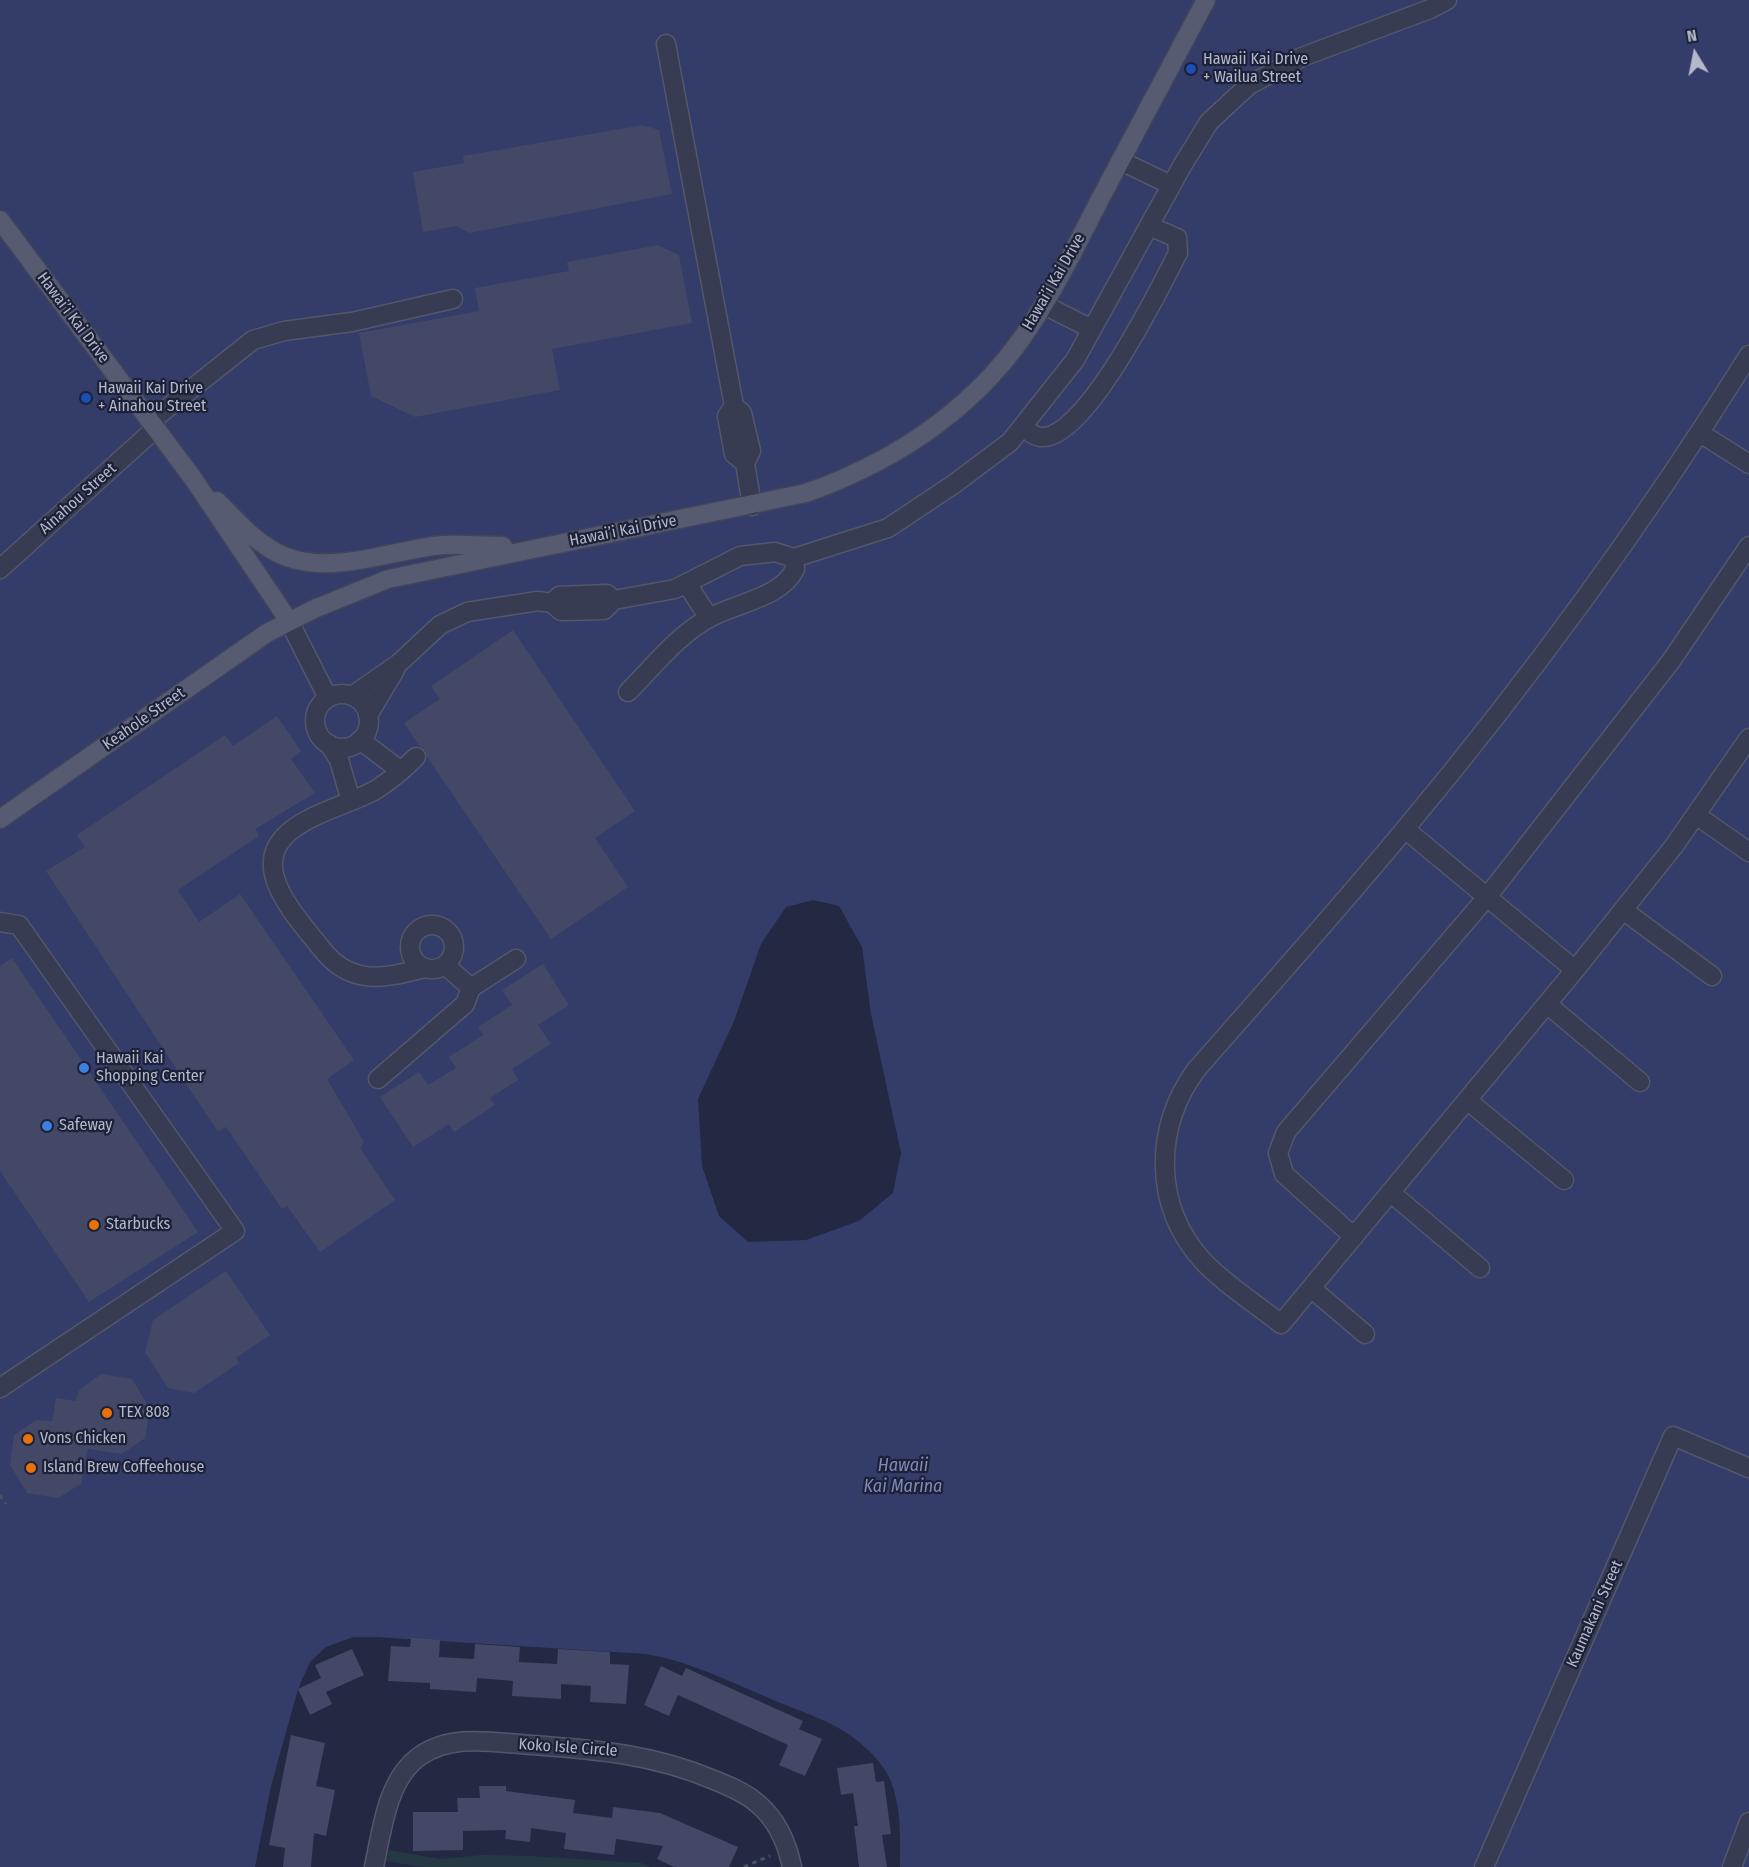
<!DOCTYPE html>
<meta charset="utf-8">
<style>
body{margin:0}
#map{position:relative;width:1749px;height:1867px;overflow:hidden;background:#232943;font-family:"Fira Sans Condensed",sans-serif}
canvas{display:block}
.north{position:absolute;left:1665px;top:24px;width:60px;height:60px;-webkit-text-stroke:4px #1c2137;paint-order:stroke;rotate:350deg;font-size:16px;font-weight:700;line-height:24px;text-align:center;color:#b4b8cc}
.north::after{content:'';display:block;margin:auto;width:21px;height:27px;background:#b4b8cc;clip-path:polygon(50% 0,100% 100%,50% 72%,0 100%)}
</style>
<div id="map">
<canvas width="1749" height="1867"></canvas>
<div class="north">N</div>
</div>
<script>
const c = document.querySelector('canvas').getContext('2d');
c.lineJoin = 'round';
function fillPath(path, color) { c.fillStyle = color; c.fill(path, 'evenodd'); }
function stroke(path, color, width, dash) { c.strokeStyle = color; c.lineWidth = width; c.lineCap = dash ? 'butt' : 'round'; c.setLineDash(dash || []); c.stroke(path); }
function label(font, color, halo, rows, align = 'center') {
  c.font = font + ' "Fira Sans Condensed",sans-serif'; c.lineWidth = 4.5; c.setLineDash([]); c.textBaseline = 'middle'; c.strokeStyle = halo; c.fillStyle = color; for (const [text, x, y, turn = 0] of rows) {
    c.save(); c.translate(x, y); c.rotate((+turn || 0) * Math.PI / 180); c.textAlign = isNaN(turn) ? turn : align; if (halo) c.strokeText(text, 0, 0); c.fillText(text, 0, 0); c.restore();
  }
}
fillPath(new Path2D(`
 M389,1850L440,1859L482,1855L530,1856L641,1863L650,1867H422L386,1861Z`), '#253944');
fillPath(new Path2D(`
 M0,0H1749V1867H900C900,1837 902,1806 889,1777C881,1760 861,1742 845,1732C825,1719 800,1711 778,1702C735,1684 692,1662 646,1654L376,1637H353L326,1647L310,1662L298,1689L271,1786L255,1867H0ZM813,900L839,906L862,947L871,1014L901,1153L893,1193L859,1221L806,1240L748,1242L719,1216L702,1166L698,1099L734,1021L761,944L786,907Z`), '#343d69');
fillPath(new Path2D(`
 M643,125L659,130L672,194L469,233L457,226L423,232L413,172L464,163L463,156Z
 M658,245L679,255L692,323L552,349L560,390L415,417L371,396L359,333L479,311L475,288L569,271L567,262Z
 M513,630L635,811L595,838L628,887L551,939L404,723L440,699L431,686Z
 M277,716L301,751L291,759L315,793L255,829L259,836L178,890L199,922L240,894L354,1060L327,1079L364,1142L360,1148L395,1200L320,1252L287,1206L282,1209L226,1127L218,1132L46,871L85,847L77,835L225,735L233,746Z
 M12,958L198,1232L89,1302L0,1171V966Z
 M543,964L569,1005L538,1025L551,1044L512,1069L518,1080L490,1098L495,1105L454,1132L449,1124L413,1147L380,1097L419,1072L428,1085L456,1068L449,1057L483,1035L478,1027L512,1005L502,990Z
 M226,1271L270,1335L236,1358L239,1363L194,1393L168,1388L145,1352L153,1320Z
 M101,1374L132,1379L150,1409L145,1438L122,1454L88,1449L81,1484L58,1498L27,1493L10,1465L14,1435L36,1420L52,1421L56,1398L76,1401L79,1390Z
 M411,1638L440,1640L439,1657L474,1659L475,1644L520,1647L519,1662L557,1664L558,1649L610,1652V1664L629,1665L626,1704L590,1702L591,1686L561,1684V1699L512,1696L513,1681L477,1678L476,1692L430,1689V1683L388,1681L391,1646L410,1647Z
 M352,1649L364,1675L326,1692L332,1704L310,1715L298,1689L321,1678L315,1665Z
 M661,1666L682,1676L686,1668L803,1721L799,1729L822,1739L805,1776L779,1765L788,1745L678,1695L669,1716L644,1705Z
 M291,1735L325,1743L316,1786L335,1790L326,1836L314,1833L311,1867H283L285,1848L269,1845Z
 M873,1763L876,1782L884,1781L891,1834L882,1835L887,1867H859L854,1826H858L853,1793L841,1795L837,1768Z
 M479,1786H506V1791L575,1800L573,1813L612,1818L613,1807L660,1813L738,1847L729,1867H674L657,1859L663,1846L616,1839L614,1855L564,1849L566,1833L531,1828L530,1842L505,1839L506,1830L463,1831V1850L413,1851V1812H458L457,1798H480Z`), '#424865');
const minor = new Path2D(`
 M666,44L734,406L742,413L751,451L745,463L752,506
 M1121,161L1171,185
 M1044,305L1092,329
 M1749,355C1646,520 1530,679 1405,829C1337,911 1266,990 1196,1070C1154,1128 1153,1205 1202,1260C1224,1284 1255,1303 1281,1324L1575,970L1674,846L1749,738
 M734,406L727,416L734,454L745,463
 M151,421L253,340L284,331L352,322L453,299
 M1024,425C1064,489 1164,279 1178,253L1177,238L1149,226
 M1700,433L1749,464
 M0,569L156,428
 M687,584L709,618
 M552,603L559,596L607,594L614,600
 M289,621L328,698
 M628,692C654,666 680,632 713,616C738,603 782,597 795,569L794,558
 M315 721a27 27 0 1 1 54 0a27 27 0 1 1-54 0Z
 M352,696L398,664L440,625L467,612L538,601L552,603L561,611L604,610L614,600L675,589L740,556L775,552L794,558L888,528L954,484L1010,442L1075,360L1182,166L1209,122L1249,85L1302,57L1430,9L1447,0
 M368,715L395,670
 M360,740L401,771
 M329,744L339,760L351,801
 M416,757C404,769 391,780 377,789C341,811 253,822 277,884C286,907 306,929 321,948C350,986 383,979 424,968
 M1696,815L1749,852
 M1405,829L1575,970
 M1623,910L1712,976
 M0,922L19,925L235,1231L0,1388
 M410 947a22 22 0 1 1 44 0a22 22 0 1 1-44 0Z
 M445,965L471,988L516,959
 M1547,1004L1640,1082
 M378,1079L465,1004L471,988
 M1467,1100L1564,1180
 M1390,1192L1480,1268
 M1354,1237L1284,1174L1278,1153L1286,1132L1487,897L1671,661L1749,546
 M1311,1288L1365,1334
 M374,1867C382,1830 387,1779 420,1756C453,1733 495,1743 532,1745C598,1750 652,1754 714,1780C729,1786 746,1793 758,1804C777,1820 787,1843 792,1867
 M1484,1867L1673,1436L1749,1468
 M1732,1867L1749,1822`);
const major = new Path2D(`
 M0,220L192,477L289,621
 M217,501C237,521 257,545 284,556C334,576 393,549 443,545C463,544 483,546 503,546
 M0,819L267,633L314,609L388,579L806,493C900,460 983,403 1036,317C1060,280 1079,240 1099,201C1135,134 1170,67 1206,0`);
stroke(minor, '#52576c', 21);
stroke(major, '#41455b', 21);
stroke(new Path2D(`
 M0,1495L6,1504
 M744,1867L770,1856`), '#435660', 3, [4.5, 4.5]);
stroke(minor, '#383c52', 18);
stroke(major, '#565b72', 18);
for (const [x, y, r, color] of [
 [1191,69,6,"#1a4fb4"],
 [86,398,6,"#1a4fb4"],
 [84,1068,6,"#3f7fe0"],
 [47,1126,6,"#3f7fe0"],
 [94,1225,6,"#e8710a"],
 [107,1413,6,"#e8710a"],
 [28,1439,6,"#e8710a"],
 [31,1468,6,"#e8710a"]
]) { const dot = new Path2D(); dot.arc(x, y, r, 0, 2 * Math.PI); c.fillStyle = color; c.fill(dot); stroke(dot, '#1c2137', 2); }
label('16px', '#b4b8cc', '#1c2137', [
 ["Hawaii Kai Drive",1203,60],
 ["+ Wailua Street",1203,78],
 ["Hawaii Kai Drive",98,389],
 ["+ Ainahou Street",98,407],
 ["Hawaii Kai",96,1059],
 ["Shopping Center",96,1077],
 ["Safeway",59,1126],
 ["Starbucks",106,1225],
 ["TEX 808",119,1413],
 ["Vons Chicken",40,1439],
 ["Island Brew Coffeehouse",43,1468]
], 'left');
label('16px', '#b4b8cc', '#1c2137', [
 ["Hawai’i Kai Drive",1054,282,-60],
 ["Hawai’i Kai Drive",73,318,53],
 ["Ainahou Street",78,499,-42],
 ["Hawai’i Kai Drive",623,531,-11],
 ["Keahole Street",144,719,-35],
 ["Kaumakani Street",1595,1614,-66],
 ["Koko Isle Circle",568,1748,4]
]);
label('italic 18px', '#808bba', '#1c2137', [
 ["Hawaii",903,1466],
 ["Kai Marina",903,1487]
]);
</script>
